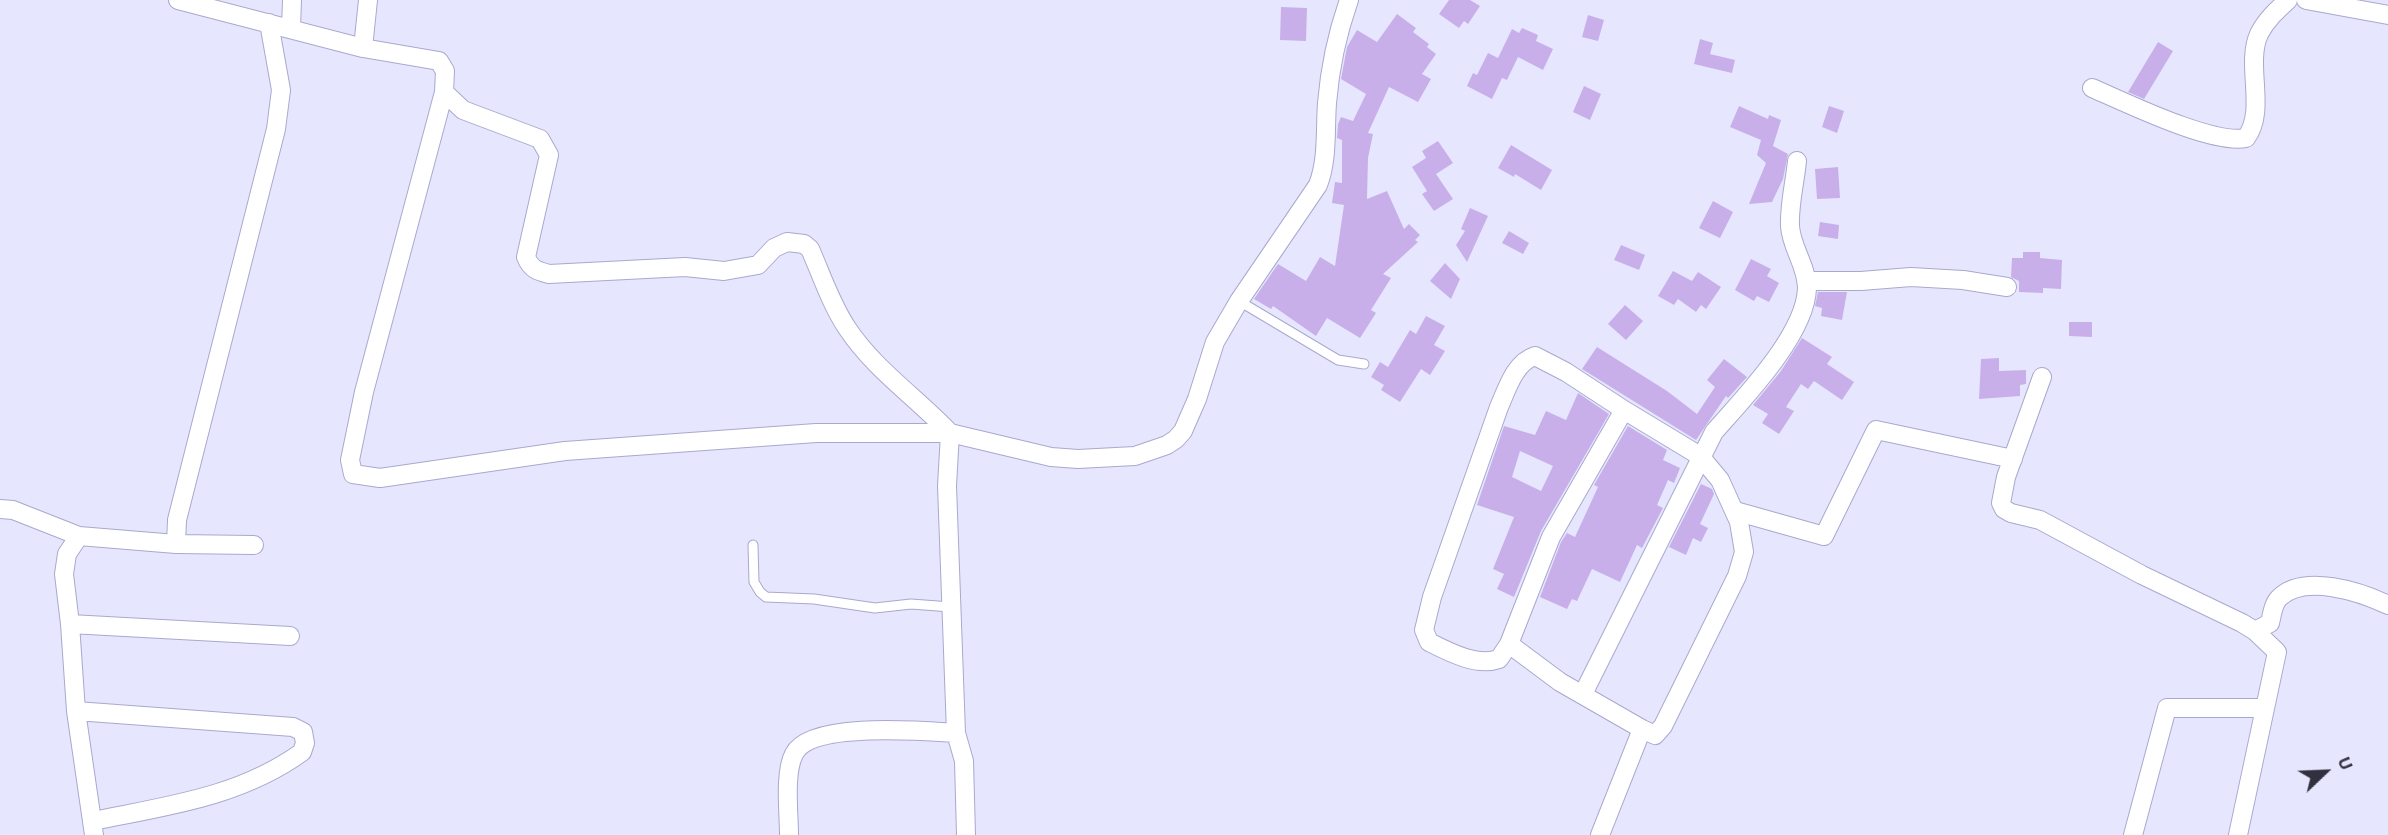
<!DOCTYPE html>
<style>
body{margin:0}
#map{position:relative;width:2388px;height:835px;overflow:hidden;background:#e6e7fe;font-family:"Alegreya Sans",sans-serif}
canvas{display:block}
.north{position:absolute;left:2290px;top:737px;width:70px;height:70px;-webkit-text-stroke:5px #e6e7fe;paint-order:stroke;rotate:67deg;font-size:19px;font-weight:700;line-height:28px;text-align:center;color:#30303f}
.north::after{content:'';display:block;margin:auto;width:24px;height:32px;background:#30303f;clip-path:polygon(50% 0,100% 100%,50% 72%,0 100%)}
</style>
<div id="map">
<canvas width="2388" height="835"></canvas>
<div class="north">U</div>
</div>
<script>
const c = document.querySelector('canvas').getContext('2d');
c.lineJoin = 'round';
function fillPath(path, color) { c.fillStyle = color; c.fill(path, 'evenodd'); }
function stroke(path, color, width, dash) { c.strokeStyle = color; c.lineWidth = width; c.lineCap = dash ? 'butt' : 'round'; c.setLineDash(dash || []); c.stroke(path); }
fillPath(new Path2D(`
 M1449,0H1470L1480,6L1468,24L1464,21L1459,28L1439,14Z
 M1281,7L1307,8L1306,41L1280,40Z
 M1397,14L1416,28L1413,32L1429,44L1427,47L1436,54L1422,74L1431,79L1418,102L1389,87L1368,133L1373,134L1368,158L1367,199L1387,191L1404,229L1409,224L1420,235L1415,240L1418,242L1383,274L1391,278L1371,310L1376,313L1360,338L1327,318L1316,336L1273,306L1271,309L1254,299L1278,264L1306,281L1320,257L1335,266L1344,205L1332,203L1335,182L1342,183V140L1337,138L1338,124L1341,117L1353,121L1366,94L1341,79L1347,47L1357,30L1377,42Z
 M1588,15L1604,20L1598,41L1582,37Z
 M1522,28L1538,35L1536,41L1553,49L1543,70L1518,57L1507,80L1502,78L1492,99L1467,86L1473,73L1477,75L1488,53L1498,58L1512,29L1519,33Z
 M1700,39L1713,43L1710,54L1735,60L1732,73L1694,64Z
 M2158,42L2173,51L2144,99L2128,92Z
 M1584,86L1601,94L1590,120L1573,112Z
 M1739,106L1768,119L1769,115L1781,120L1773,146L1788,154L1783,179L1772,202L1749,204L1766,163L1757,155L1761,140L1730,127Z
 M1829,106L1844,111L1837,133L1822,127Z
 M1438,141L1453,163L1436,174L1453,199L1434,211L1422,194L1427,191L1412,167L1426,158L1422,151Z
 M1511,145L1552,170L1541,190L1515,174L1514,177L1498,168Z
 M1838,167L1840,198L1817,199L1815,169Z
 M1713,201L1733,212L1720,238L1699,228Z
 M1470,208L1488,216L1467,262L1456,245L1465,231L1461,229Z
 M1820,222L1839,225L1838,239L1818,236Z
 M1509,231L1529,243L1523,254L1502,243Z
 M1621,245L1645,255L1639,270L1614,260Z
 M2023,252H2040V258L2062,260L2061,289L2043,288V293L2019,292V281L2011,277L2012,258H2023Z
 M1751,259L1771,269L1767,276L1779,283L1769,302L1757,296L1754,301L1735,290Z
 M1445,263L1460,279L1451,299L1430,281Z
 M1673,271L1692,281L1698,272L1721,287L1706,309L1701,305L1696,312L1678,299L1674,305L1658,296Z
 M1818,292H1847L1842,320L1821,316L1822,308L1815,306Z
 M1625,305L1643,321L1626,340L1608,324Z
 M1426,316L1445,326L1434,345L1445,351L1430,375L1421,369L1400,402L1381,390L1384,385L1371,377L1380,362L1388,367L1410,330L1416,334Z
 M2069,322H2092V337L2069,336Z
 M1802,338L1832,357L1827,364L1854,382L1842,400L1814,381L1808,389L1801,384L1786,407L1794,411L1779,434L1762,423L1768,414L1753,405L1781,371Z
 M1597,347L1667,391L1697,414L1715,387L1707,380L1724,359L1747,377L1728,398L1726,396L1696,440L1582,369Z
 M1999,358V371L2026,370V384L2020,385V396L1979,399L1981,359Z
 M1578,393L1609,414L1541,531L1514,597L1497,589L1504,574L1493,569L1514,517L1477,505L1504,426L1535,435L1546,411L1566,420ZM1520,451L1553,466L1541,491L1512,477Z
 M1628,426L1667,450L1663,460L1680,468L1674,483L1668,480L1657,505L1663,508L1642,548L1637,545L1620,582L1592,569L1577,601L1572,599L1567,609L1540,597L1561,542L1567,533L1575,537L1598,487L1594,485Z
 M1701,484L1712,489L1714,494L1700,524L1708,528L1701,542L1693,538L1686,555L1669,547Z`), '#c8afea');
const lane = new Path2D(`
 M1239,301L1338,360L1364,364
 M753,545L754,582L760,592L766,597L814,599L875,608L911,604L951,607`);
const street = new Path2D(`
 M178,0L363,48L439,61L445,71L444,92L463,110L540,139L549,155L526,257C531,269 537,271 549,274L685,267L724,271L758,265L774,248L787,242L804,244L810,249C822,276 831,304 847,328C874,369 917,398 950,433L947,486L956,733L964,761L966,835
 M2306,0L2388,15
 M291,28L292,0
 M363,48L368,0
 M2092,88C2125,102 2212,145 2246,138C2267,110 2245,65 2259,34C2266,20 2277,10 2288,0
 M444,92L364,392L350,460L353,474L380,478L565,451L816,433H950L1051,457L1078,459L1135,456L1167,445L1176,439L1183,431L1197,399L1215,342L1239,301L1318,185C1328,159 1325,130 1327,103C1330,67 1337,34 1349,0
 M1806,281H1861L1911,277L1963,280L2007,287
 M2042,377L2006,477L2001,503L2004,509L2011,513L2040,520L2142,575L2242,623L2255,631L2277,652L2238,835
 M0,509L13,510L79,536
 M1735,511L1824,536L1876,430L2013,459
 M176,544L177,520L276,129L281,90L269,23
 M70,624L290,636
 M2255,631L2270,623C2272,615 2273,604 2279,598C2304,573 2361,592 2388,605
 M1509,644L1499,659C1477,667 1449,652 1429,642L1424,630L1432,597L1499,407C1507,389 1515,362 1535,356L1566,372L1624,410L1700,456L1720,480L1739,522L1744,552L1737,576L1663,726L1655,735L1642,729
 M1583,694L1714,432C1744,398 1806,334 1807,288C1807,266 1791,247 1790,226C1789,205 1795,182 1797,161
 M76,711L293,727L303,732L305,743L302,752C240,797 166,806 93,821
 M94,835L76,711L70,624L64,574L67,554L79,536L176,544L254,545
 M789,835C789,813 784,773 794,754C810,721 923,731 956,733
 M1600,835L1642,729L1560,682L1509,644L1551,537L1624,410
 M2133,835L2167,708H2265`);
stroke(lane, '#a8a9cd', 11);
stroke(street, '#a8a9cd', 20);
stroke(lane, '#fff', 9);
stroke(street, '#fff', 18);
</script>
